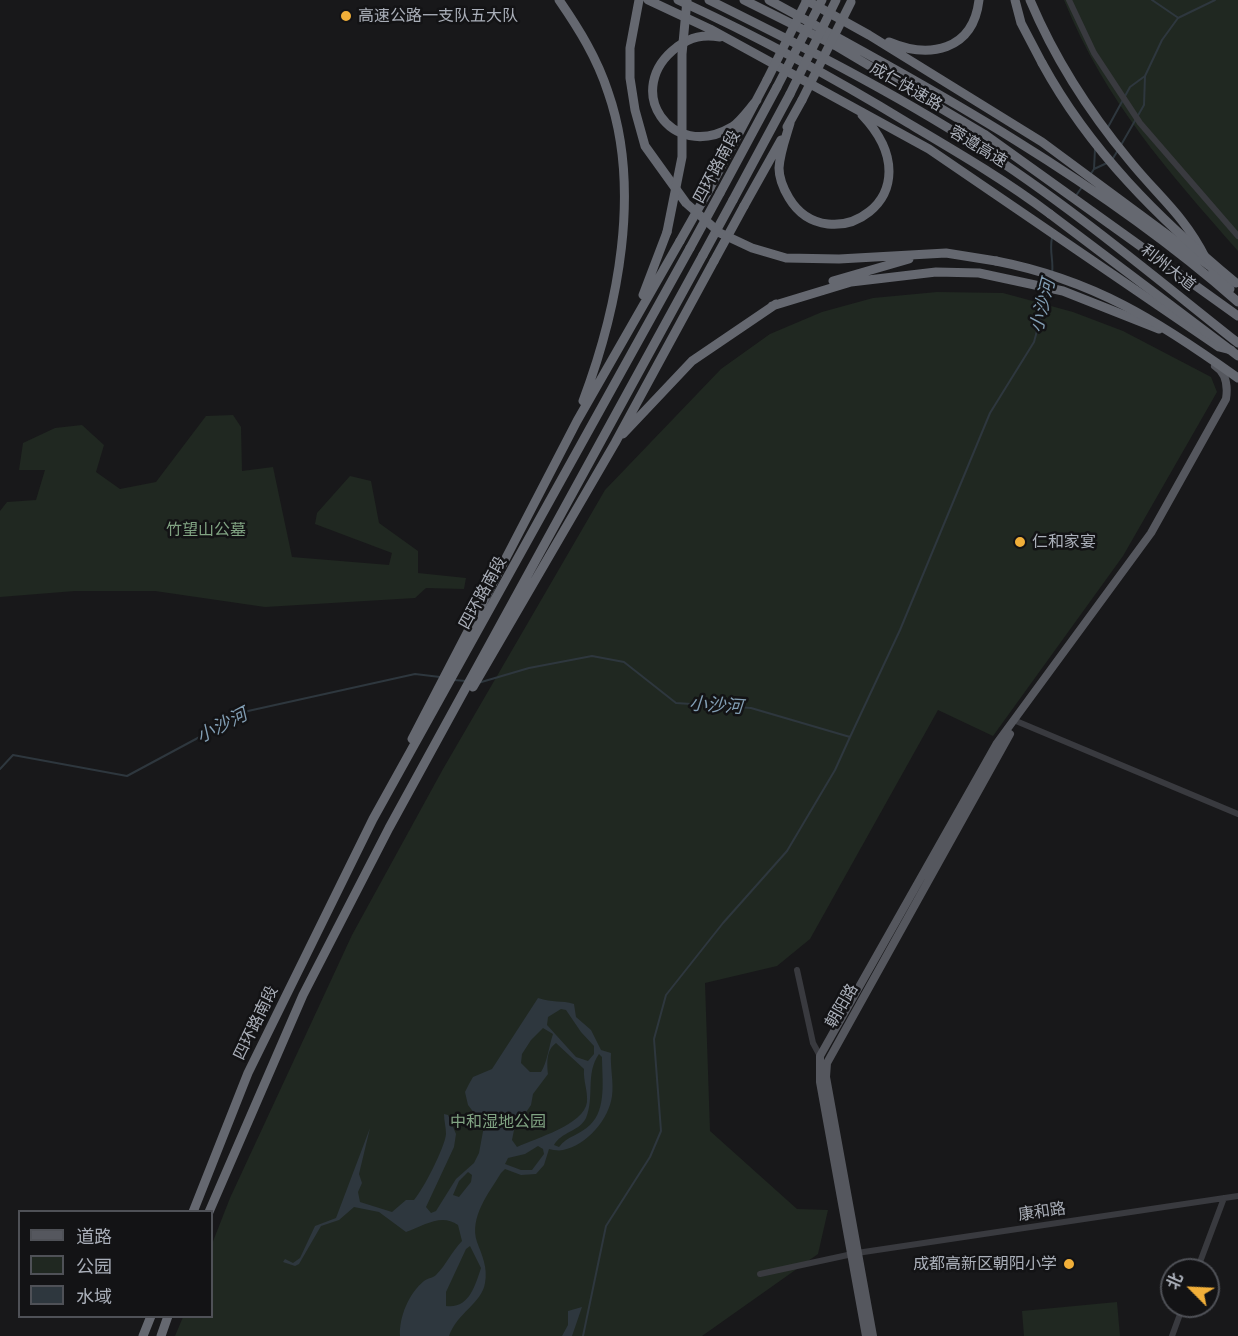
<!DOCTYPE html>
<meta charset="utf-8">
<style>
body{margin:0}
#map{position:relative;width:1238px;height:1336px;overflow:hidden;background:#18181a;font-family:Figtree,"Noto Sans SC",sans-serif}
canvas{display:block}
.legend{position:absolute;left:18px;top:1210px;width:195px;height:108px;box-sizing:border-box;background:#131315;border:2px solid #4f5157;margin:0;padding:8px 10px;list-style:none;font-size:18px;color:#aaafb9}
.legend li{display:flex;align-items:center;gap:12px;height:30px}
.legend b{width:30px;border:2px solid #4f5157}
.north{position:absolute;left:1160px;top:1258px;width:60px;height:60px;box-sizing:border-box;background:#131315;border:2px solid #4f5157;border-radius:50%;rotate:294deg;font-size:16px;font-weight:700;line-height:24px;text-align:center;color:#aaafb9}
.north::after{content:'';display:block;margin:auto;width:21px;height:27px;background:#f1af39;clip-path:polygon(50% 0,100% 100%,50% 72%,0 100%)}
</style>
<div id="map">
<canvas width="1238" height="1336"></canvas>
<ul class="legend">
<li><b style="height:8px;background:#55575e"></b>道路</li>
<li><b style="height:16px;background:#202821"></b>公园</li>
<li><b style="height:16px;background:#2e373e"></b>水域</li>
</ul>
<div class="north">北</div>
</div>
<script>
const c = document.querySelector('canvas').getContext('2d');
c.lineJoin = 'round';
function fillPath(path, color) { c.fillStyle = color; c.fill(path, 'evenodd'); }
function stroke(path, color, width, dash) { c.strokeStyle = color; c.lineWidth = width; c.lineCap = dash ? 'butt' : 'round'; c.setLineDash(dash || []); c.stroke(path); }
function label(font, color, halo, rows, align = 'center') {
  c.font = font + ' Figtree,"Noto Sans SC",sans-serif'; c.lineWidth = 5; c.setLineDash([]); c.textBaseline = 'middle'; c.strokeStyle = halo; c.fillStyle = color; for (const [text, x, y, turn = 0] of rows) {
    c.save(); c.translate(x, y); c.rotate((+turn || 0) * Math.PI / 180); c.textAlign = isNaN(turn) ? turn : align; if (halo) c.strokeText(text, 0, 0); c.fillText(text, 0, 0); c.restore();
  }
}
fillPath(new Path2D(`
 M1064,0H1238V251C1167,170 1105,101 1064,0Z
 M937,292L1003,293L1073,312L1123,331L1211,377L1217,392L1123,556L993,736L938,710L810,939L777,966L705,983L710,1131L797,1209L828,1210L818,1254L702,1336H175L183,1317L212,1316V1244L230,1198L352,935L443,769L605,490L721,369L770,334L822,312L873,298Z
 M233,415L241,427L242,471L273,467L292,557L389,565L392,553L315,524L317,513L350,476L371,481L379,523L418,551V573L466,578L464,589L426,588L415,598L265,607L155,591H75L0,597V511L7,502L36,500L45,470H19L23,443L55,428L82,425L104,445L96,472L120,489L156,482L206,416Z
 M1117,1302L1120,1336H1024L1022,1311Z`), '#202821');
fillPath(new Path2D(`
 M538,998C553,1003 561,1000 574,1004L576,1017L591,1030L601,1050L611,1053C610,1067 614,1083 612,1096C609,1119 587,1145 563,1150C559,1151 553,1150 549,1149L544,1165L536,1174L521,1175L505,1169L501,1173C489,1193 469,1217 477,1242C482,1255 488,1268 485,1283C482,1303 457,1313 449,1336H400C399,1317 409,1293 424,1281C428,1278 433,1278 436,1275C446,1265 452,1251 462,1241L458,1225C441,1213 424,1226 406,1232L379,1212L354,1207L339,1220L321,1226L299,1264L295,1266L283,1262L285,1259L293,1263L300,1258L315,1226L336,1218L370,1128L359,1174L362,1183L358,1192L360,1202L392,1212L406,1200H414C423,1190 445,1147 446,1134C446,1127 444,1121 444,1114L448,1115L456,1134L454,1147L426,1207L431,1213L436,1211L456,1179L474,1163L479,1153L484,1126L468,1105L465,1092L469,1084L473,1077L492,1069ZM561,1009L566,1010L581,1032L594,1046V1054L588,1061L576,1057L547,1025L548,1017ZM543,1028L553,1034C549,1046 547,1063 541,1072H530L521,1063L522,1054L531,1040ZM556,1043L584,1069C583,1080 588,1091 587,1102C584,1125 536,1138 517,1147L512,1140L514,1130L531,1105L533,1094L548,1074C547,1063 546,1050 556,1043ZM599,1054L602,1057C602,1079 607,1109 590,1125C580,1135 567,1136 559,1147L554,1145C561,1132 580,1131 586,1118C595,1096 585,1074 599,1054ZM538,1146L543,1149L544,1154L532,1170H521L505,1164L508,1158L525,1154ZM468,1172L472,1175L471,1182L459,1197L453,1195L459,1181ZM470,1246L481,1268C475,1286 469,1309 446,1306V1292L466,1249Z
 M582,1307L572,1336H562L568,1325V1311Z`), '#2e373e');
stroke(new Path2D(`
 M1152,0L1177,17
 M1107,129L1130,87L1145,76
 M1121,145L1144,105L1145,76L1162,40L1178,18L1215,0
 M1112,160L1118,150
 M1094,169L1095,149
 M1090,175L1094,169L1107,163
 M1075,197L1082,187
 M1052,238C1049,251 1054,261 1052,273
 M454,680L466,681
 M478,683L529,668L592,656L624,662L676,703L751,708L850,737L900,630L990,413L1034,342L1048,290
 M0,769L13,755L127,776L248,711L415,674L440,677
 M583,1336L606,1226L650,1157L661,1131L654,1039L666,995L723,923L787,851L835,770L850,737`), '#2e373e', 2);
stroke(new Path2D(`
 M1069,0L1094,53L1140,123L1238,236
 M1016,721L1238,814
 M797,970L813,1043L820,1056
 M1197,1270L1224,1198
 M760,1274L857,1253L1238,1196
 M1172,1336L1183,1306`), '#393a3f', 6);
stroke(new Path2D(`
 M866,1336L820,1082V1056L997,743L1151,533L1226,399C1228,386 1226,373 1215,366
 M873,1336L826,1077L827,1063L1010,734`), '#55575e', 8);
stroke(new Path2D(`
 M559,0C579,29 597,58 608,92C642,189 618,308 583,401
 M639,0L630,48V78L635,110L645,146L686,203L720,233L752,248L786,258L839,259L946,253L996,261
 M648,0L710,29L929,149L1219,347L1231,350
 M678,0C757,36 834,78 908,123C957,152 1005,180 1050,214
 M709,0C800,45 891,91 977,146C1069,205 1152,275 1238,343
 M744,0L836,46L984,134L1238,316
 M769,0C932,89 1098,179 1238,302
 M806,0L869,35L1042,142L1211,267L1230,289
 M1015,0L1021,23L1042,63
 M1030,0C1054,57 1090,113 1129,160C1157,195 1184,215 1205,257
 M720,37C703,34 691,37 677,47C621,89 671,163 732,127C741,121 749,109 757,100
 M889,42C929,59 973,51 979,0
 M790,123C786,137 780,152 779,168C779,179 783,188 789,198C828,263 940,197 862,115
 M787,127L802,100
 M710,188L767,80
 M720,193L777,87
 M733,200L790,94
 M744,206L781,140
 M833,281L909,259
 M643,295L667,232
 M772,306L851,282L936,272L979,273L1063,291L1159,329
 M623,434L692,361L776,304
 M473,687L615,443L714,261
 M412,739L577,421L680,241
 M193,1212L248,1073L373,819L690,248
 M209,1212L303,995L389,828L703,255
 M143,1336L151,1316
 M161,1336L168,1316`), '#656870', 9);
stroke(new Path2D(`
 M1042,63C1090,151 1159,219 1236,283
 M767,80L807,0
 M777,87L822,0
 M790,94L836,0
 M802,100L851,2
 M1050,214L1238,356
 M667,232L682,157V54L687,0
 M680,241L710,188
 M690,248L720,193
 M703,255L733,200
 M714,261L744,206
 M996,261C1094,280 1158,321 1238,378`), '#656870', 9);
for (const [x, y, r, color] of [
 [346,16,6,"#f1af39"],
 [1020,542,6,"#f1af39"],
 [1069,1264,6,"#f1af39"]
]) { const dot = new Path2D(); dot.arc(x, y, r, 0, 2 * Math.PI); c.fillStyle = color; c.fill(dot); stroke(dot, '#131315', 2); }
label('16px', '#aaafb9', '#131315', [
 ["高速公路一支队五大队",358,16],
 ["仁和家宴",1032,542],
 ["成都高新区朝阳小学",1057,1264,"right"]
], 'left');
label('16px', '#aaafb9', '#131315', [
 ["成仁快速路",906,87,30],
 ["蓉遵高速",978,147,31],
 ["四环路南段",717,167,-62],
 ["利州大道",1168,268,38],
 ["四环路南段",483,593,-61],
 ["朝阳路",842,1006,-60],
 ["四环路南段",256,1023,-64],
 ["康和路",1042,1212,-8]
]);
label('16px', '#81a483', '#131315', [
 ["竹望山公墓",206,530],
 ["中和湿地公园",498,1122]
]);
label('italic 18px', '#829eb4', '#131315', [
 ["小沙河",1043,306,-76],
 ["小沙河",716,706,4],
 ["小沙河",222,726,-27]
]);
</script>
